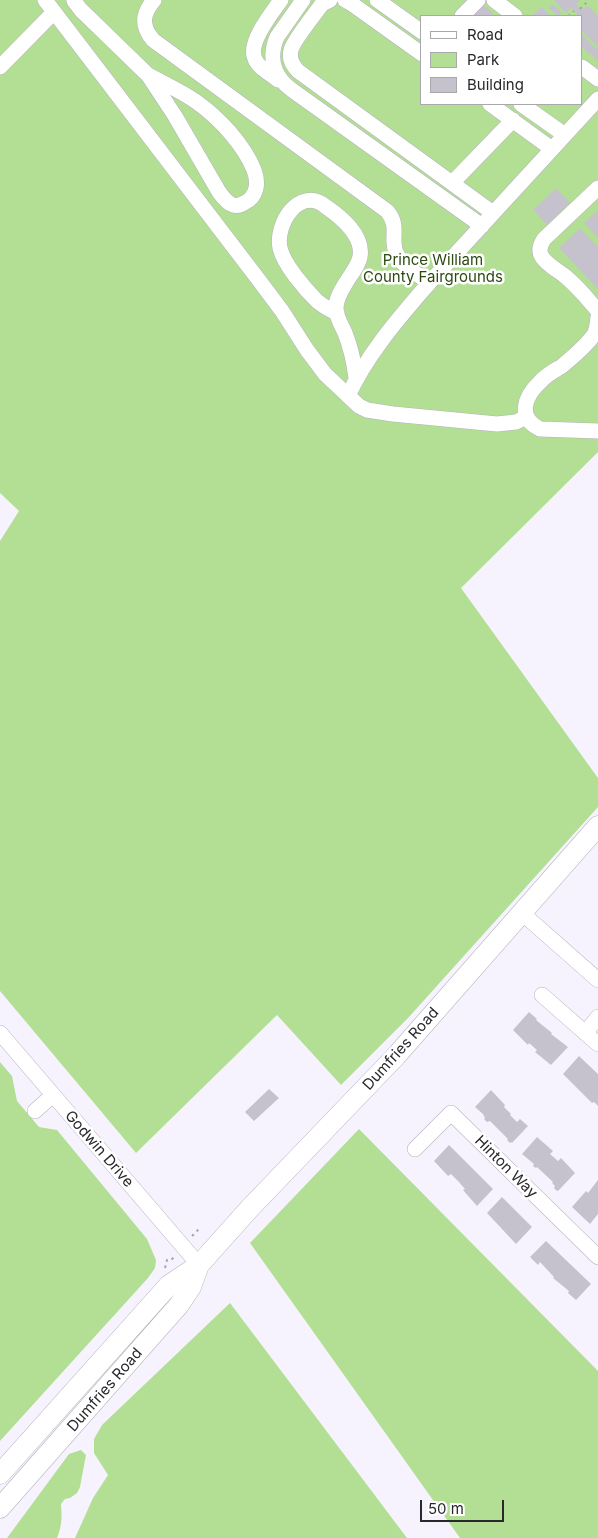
<!DOCTYPE html>
<style>
body{margin:0}
#map{position:relative;width:598px;height:1538px;overflow:hidden;background:#f6f3fe;font-family:Inter,sans-serif}
canvas{display:block}
.legend{position:absolute;left:420px;top:15px;width:162px;height:90px;box-sizing:border-box;background:#fff;border:1px solid #a9a9ab;margin:0;padding:6px 9px;list-style:none;font-size:15px;color:#29282c}
.legend li{display:flex;align-items:center;gap:10px;height:25px}
.legend b{width:25px;border:1px solid #a9a9ab}
.scale{position:absolute;left:420px;top:1500px;width:84px;height:22px;box-sizing:border-box;border:2px solid #29282c;border-top:0;padding-left:6px;font-size:15px;line-height:18px;white-space:nowrap;color:#29282c;-webkit-text-stroke:4px #fff;paint-order:stroke}
</style>
<div id="map">
<canvas width="598" height="1538"></canvas>
<ul class="legend">
<li><b style="height:6px;background:#fff"></b>Road</li>
<li><b style="height:14px;background:#b3df94"></b>Park</li>
<li><b style="height:14px;background:#c5c2cd"></b>Building</li>
</ul>
<div class="scale">50 m</div>
</div>
<script>
const c = document.querySelector('canvas').getContext('2d');
c.lineJoin = 'round';
function fillPath(path, color) { c.fillStyle = color; c.fill(path, 'evenodd'); }
function stroke(path, color, width, dash) { c.strokeStyle = color; c.lineWidth = width; c.lineCap = dash ? 'butt' : 'round'; c.setLineDash(dash || []); c.stroke(path); }
function label(font, color, halo, rows, align = 'center') {
  c.font = font + ' Inter,sans-serif'; c.lineWidth = 5; c.setLineDash([]); c.textBaseline = 'middle'; c.strokeStyle = halo; c.fillStyle = color; for (const [text, x, y, turn = 0] of rows) {
    c.save(); c.translate(x, y); c.rotate((+turn || 0) * Math.PI / 180); c.textAlign = isNaN(turn) ? turn : align; if (halo) c.strokeText(text, 0, 0); c.fillText(text, 0, 0); c.restore();
  }
}
fillPath(new Path2D(`
 M0,0H598V452L461,588L598,778V807L408,1018L341,1085L277,1015L136,1153L0,991V541L19,511L0,493ZM422,16H582V104H422Z
 M0,1062L12,1076L17,1101L39,1127L57,1130L147,1239L156,1260L155,1268L148,1278L0,1441Z
 M359,1129L598,1371V1538H460L250,1243Z
 M230,1303L407,1538H75L93,1498L108,1475L94,1453V1439L102,1425Z
 M81,1450L86,1455L80,1487L77,1493L70,1498L65,1499L61,1504C62,1517 62,1526 57,1538H7L69,1454Z`), '#b3df94');
fillPath(new Path2D(`
 M554,0H580L576,4L582,10L587,5L598,16V61L591,54L590,55L582,47V34L596,49L598,47L582,31V16H576L577,14L571,8L566,13Z
 M482,4L493,13L490,16H472Z
 M553,4L562,13L558,16L549,8Z
 M542,7L549,15L548,16H532Z
 M556,188L570,203L547,225L533,210Z
 M598,210V238L584,223Z
 M580,228L598,247V289L559,248Z
 M529,1012L537,1019L536,1020L552,1033L551,1034L568,1047L551,1065L535,1052L537,1050L529,1043L528,1045L513,1030Z
 M579,1056L598,1074V1106L594,1102L592,1103L563,1074Z
 M269,1089L279,1098L254,1121L245,1112Z
 M491,1090L505,1105L504,1107L511,1114L510,1115L517,1122L520,1119L528,1126L512,1143L511,1142L510,1143L507,1140L508,1139L490,1121L487,1122L484,1119L485,1118L483,1114L475,1107Z
 M537,1137L553,1151L550,1154L558,1161L561,1158L575,1173L559,1190L557,1191L554,1188L555,1186L552,1183L553,1182L537,1167L536,1168L533,1166L534,1164L522,1154Z
 M449,1145L493,1189L477,1206L463,1190L465,1189L458,1181L451,1174L448,1176L434,1161Z
 M598,1180V1214L590,1224L572,1207L586,1191L588,1193Z
 M502,1197L532,1227L516,1244L487,1213Z
 M546,1241L591,1284L576,1300L568,1293L569,1291L553,1278L554,1277L540,1262L538,1265L530,1257Z`), '#c5c2cd');
const minor = new Path2D(`
 M45,0L258,279L282,311L307,350L325,374L359,406L367,410L393,414L497,424L516,422L526,417
 M75,0L74,1L81,10L148,75L175,116L219,192C223,197 227,203 233,205C237,206 241,205 244,203C257,197 259,183 254,170C244,145 220,119 198,103C183,92 165,84 148,75
 M154,0C142,14 141,26 153,40L387,211C400,226 390,237 396,253C402,266 418,274 429,283
 M303,0L277,37C268,58 274,77 292,90L482,226
 M330,0L322,4C315,14 293,41 291,50C289,58 292,65 298,71L493,213
 M345,0L352,4L422,54
 M377,0L422,32
 M494,0L515,16
 M462,16L478,0
 M0,67L54,12
 M582,67L598,79
 M278,80C271,74 258,68 255,59C247,43 272,13 281,0
 M490,104L552,149
 M521,104L565,135
 M452,183L513,120
 M598,188L544,239C540,245 538,251 542,257C547,265 559,271 566,277C578,287 588,299 598,311
 M337,313C330,310 323,306 317,301C305,289 284,265 280,248C275,224 299,186 325,206C341,217 364,235 360,257C358,266 352,273 347,281C342,289 336,298 336,308C336,317 342,326 345,333C351,348 354,362 356,378
 M598,317C597,324 597,331 593,336C585,347 573,357 562,366C554,371 546,375 540,382C524,397 517,418 540,429L598,431
 M348,396C367,354 399,318 429,283L598,99
 M522,913L598,980
 M542,995L598,1044
 M0,1033L199,1265
 M585,1033L598,1017
 M35,1111L53,1095
 M415,1149L451,1113L598,1257`);
const major = new Path2D(`
 M0,1474L169,1285L199,1265L250,1208L396,1056L598,826
 M0,1508L179,1305L191,1287L199,1265`);
stroke(minor, '#b5b3bd', 16);
stroke(major, '#b5b3bd', 21);
stroke(new Path2D(`
 M580,9L589,0
 M568,16L574,11
 M192,1236L199,1229
 M165,1268L167,1260H171L174,1257`), '#a5a3ac', 2, [2.5, 4]);
stroke(minor, '#fff', 15);
stroke(major, '#fff', 20);
label('15px', '#2c4910', '#fff', [
 ["Prince William",433,260],
 ["County Fairgrounds",433,277]
]);
label('15px', '#29282c', '#fff', [
 ["Dumfries Road",401,1049,-48],
 ["Godwin Drive",99,1149,49],
 ["Hinton Way",506,1167,45],
 ["Dumfries Road",105,1390,-49]
]);
</script>
